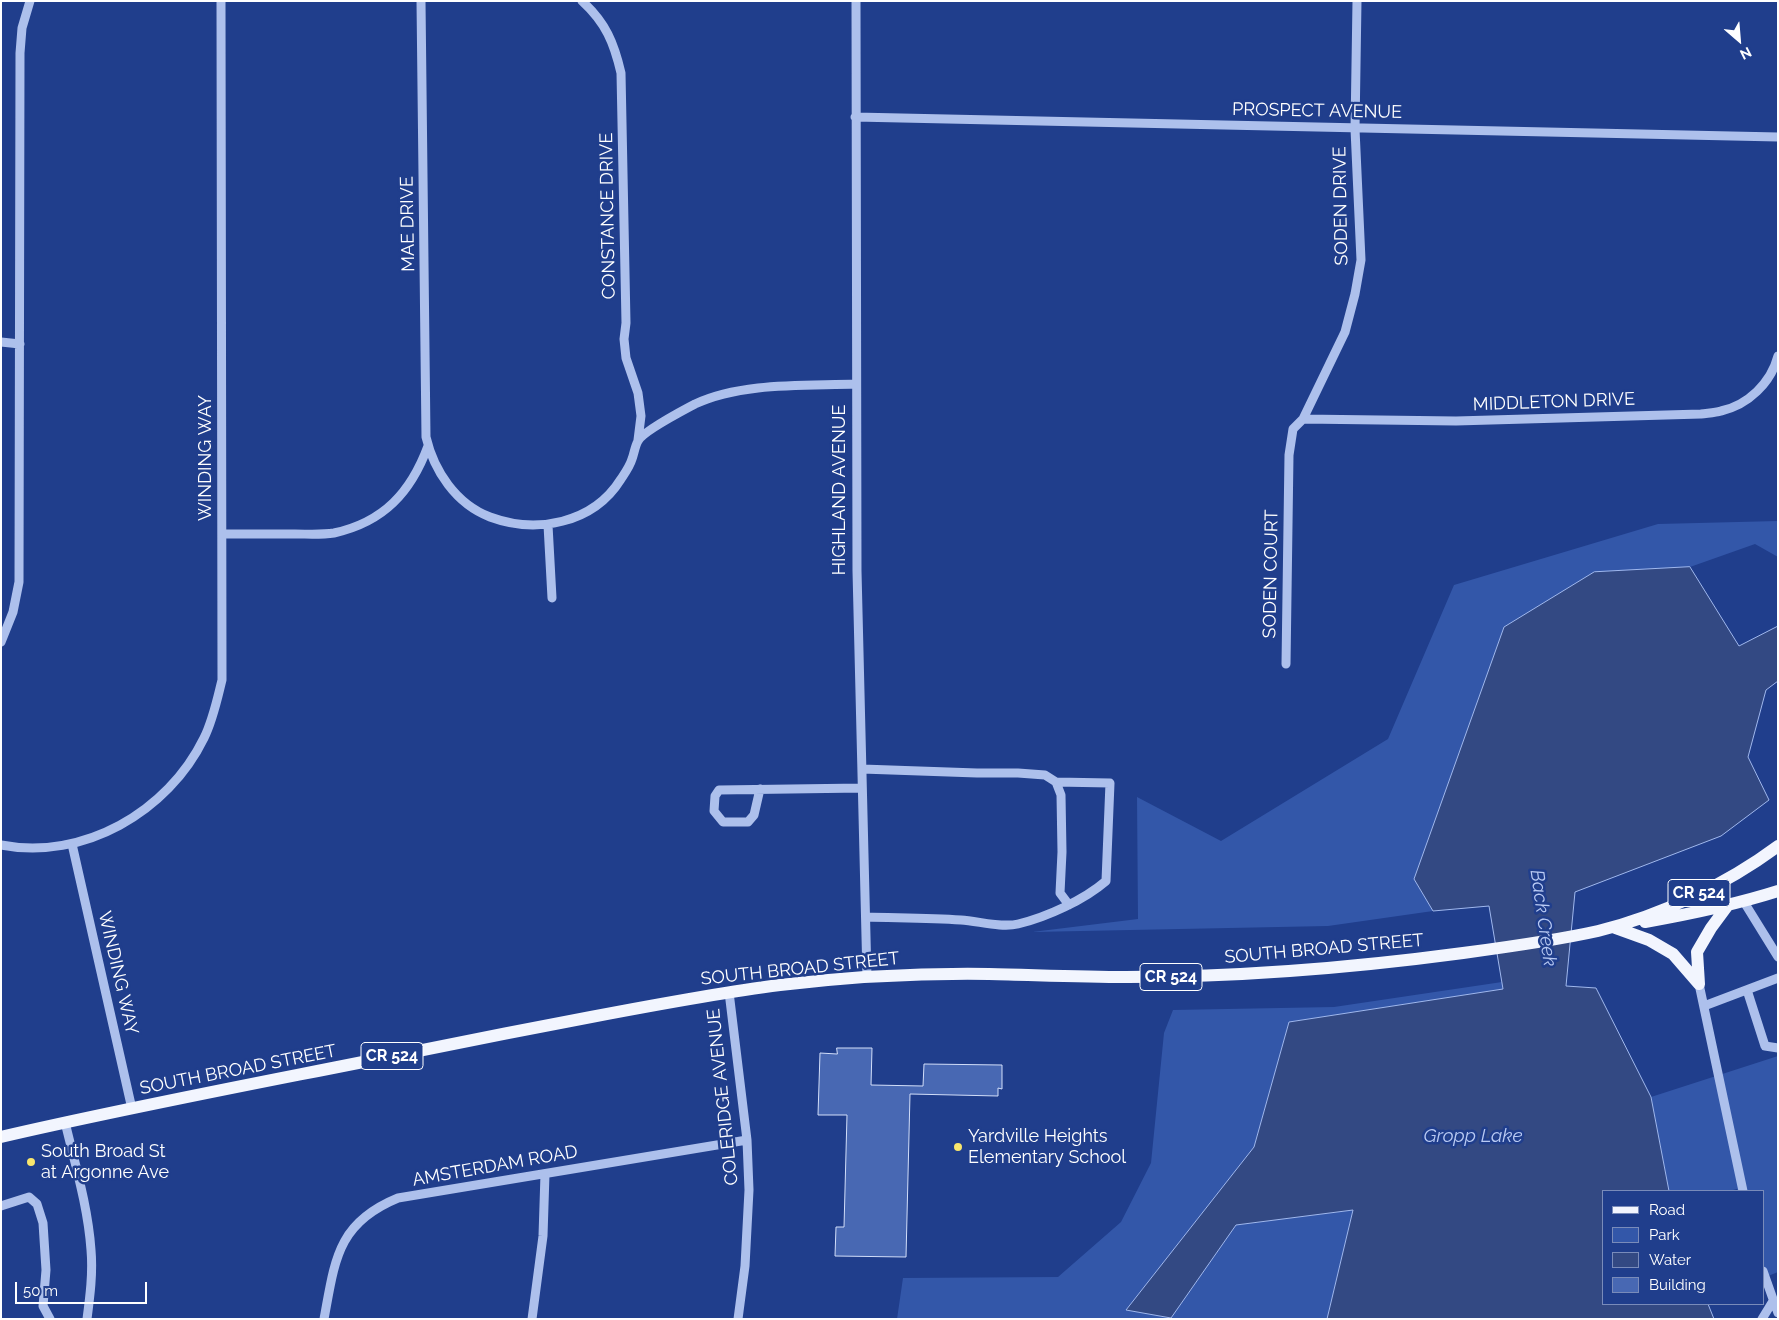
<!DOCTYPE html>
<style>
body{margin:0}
#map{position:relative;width:1779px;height:1320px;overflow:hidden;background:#203e8c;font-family:Raleway,sans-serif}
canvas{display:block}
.frame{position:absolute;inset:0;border:2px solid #fff;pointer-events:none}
.legend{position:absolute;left:1602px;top:1190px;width:162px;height:115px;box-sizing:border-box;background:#203e8c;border:1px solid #798bba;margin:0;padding:6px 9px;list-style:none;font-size:15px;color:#fff}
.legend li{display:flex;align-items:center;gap:10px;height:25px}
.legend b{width:25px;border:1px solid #798bba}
.north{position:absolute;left:1714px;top:15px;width:50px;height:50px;-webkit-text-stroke:4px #203e8c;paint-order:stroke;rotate:153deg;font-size:14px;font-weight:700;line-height:20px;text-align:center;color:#fff}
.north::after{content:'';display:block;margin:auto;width:18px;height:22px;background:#fff;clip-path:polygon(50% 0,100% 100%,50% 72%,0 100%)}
.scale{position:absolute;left:15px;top:1282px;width:132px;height:22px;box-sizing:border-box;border:2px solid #fff;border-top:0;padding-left:6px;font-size:15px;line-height:18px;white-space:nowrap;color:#fff;-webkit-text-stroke:4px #203e8c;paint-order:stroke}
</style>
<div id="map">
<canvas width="1779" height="1320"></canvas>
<div class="frame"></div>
<ul class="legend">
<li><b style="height:6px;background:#f2f5fe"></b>Road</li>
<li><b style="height:14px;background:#3357a9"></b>Park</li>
<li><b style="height:14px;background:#334983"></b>Water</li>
<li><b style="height:14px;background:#4868b3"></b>Building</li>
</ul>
<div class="north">N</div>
<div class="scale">50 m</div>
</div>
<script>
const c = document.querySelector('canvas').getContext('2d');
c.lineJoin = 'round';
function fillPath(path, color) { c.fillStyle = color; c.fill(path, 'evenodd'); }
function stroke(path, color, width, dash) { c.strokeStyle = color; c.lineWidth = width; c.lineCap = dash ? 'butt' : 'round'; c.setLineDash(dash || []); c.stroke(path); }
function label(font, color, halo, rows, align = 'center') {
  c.font = font + ' Raleway,sans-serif'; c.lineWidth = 5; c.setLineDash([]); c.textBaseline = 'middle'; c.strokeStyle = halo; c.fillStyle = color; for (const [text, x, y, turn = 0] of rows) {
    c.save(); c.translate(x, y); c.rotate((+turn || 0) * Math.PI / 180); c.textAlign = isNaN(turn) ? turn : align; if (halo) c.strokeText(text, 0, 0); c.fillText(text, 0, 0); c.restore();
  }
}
fillPath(new Path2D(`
 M1778,521V557L1755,544L1690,567L1594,572L1414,879L1433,911L1328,926L1032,932L1138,919L1137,797L1221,841L1388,739L1454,585L1658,524Z
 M1502,982L1503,989L1289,1022L1254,1147L1126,1310L1171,1318L1236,1225L1353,1210L1327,1319H897L903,1278L1058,1277L1121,1222L1151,1163L1164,1033L1173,1010L1334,1007Z
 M1778,1056V1272L1763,1278V1191H1738L1737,1189L1729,1191H1669L1651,1097Z`), '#3357a9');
const water = new Path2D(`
 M1690,567L1739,646L1778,626V681L1766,690L1748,757L1769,800L1721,836L1575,892L1566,986L1596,988L1651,1097L1669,1191H1603V1304H1708L1714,1319H1327L1353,1210L1236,1225L1171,1318L1126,1310L1254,1147L1289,1022L1503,989L1489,906L1433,911L1414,879L1504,627L1594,572Z`);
fillPath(water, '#334983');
stroke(water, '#a0b8ed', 1);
const building = new Path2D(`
 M837,1048H872L871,1085L923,1086L924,1064L1002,1065V1089L998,1088V1096L910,1094L906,1257L835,1256L836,1227H844L847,1115H818L820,1053L837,1054Z`);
fillPath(building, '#4868b3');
stroke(building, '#d2def9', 1);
stroke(new Path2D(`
 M421,1L426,437C434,471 456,504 490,517C536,534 593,524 621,479C625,473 630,466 632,459C634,454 635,446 638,441C643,431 684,410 695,404C742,382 805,386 856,384
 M582,1C606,23 614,43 621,73L626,323L624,339L626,358L638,393L641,416L638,440
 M856,1L857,571L867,977
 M855,117L1778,137
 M1,342L20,344
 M1303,419L1456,421L1701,414C1708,413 1715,413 1721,411C1748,405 1771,383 1778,356
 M548,525L552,598
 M222,534C246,534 271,534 295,534C308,534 321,535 334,533C384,522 411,492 428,446
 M1,642L13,612L19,582L20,53L22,28L30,1
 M1286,664L1289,455L1293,429L1303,419L1345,332L1355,294L1361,260L1355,129L1357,1
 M862,769L977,773H1018L1045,775L1056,782L1110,783L1106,881C1084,900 1047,917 1018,924C1001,928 978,921 961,920C929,918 898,918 866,917
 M1056,782L1061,795L1062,852L1060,893L1069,905
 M760,789L754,815L748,822H723L714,811L715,796L719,790L862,788
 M72,844L132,1109
 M1,845C83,861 168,812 204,738C213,720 217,700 222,680L221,1
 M1744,902L1778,957
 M1699,984L1743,1191
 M1747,990L1765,1046L1778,1048
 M729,992L747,1140L749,1190L745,1266L738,1319
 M1704,1006L1778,978
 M65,1122C75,1164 88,1207 91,1250C93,1273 90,1296 87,1319
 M1,1206L29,1197L37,1204L43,1223L46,1270L43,1306L50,1319
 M1763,1271L1778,1313
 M324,1319C335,1260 337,1223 398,1198L747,1140
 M532,1319L543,1236L545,1174
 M1762,1319L1773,1301`), '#adc0ec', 9);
stroke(new Path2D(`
 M1645,922C1690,914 1734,905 1778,891
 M1613,927L1649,940L1673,954L1699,984
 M1699,984L1697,952L1711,928L1728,905
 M1,1137C134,1106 269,1081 403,1054C466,1041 528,1029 591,1017C654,1005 717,993 780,985C849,977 920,973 989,974C1035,975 1081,977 1126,977C1239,977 1351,968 1463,953C1508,947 1553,941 1598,931C1660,916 1727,884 1778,846`), '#f2f5fe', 12);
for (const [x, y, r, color] of [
 [958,1147,5,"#f9e66d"],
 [31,1162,5,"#f9e66d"]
]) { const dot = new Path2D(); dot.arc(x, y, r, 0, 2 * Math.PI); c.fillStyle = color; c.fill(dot); stroke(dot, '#203e8c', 2); }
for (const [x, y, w] of [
 [1699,893,62],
 [1171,977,62],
 [392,1056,62]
]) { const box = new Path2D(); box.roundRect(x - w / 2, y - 13.5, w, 27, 4); c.fillStyle = '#203e8c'; c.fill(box); stroke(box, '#fff', 1); }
label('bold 16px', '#fff', null, [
 ["CR 524",1699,893],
 ["CR 524",1171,977],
 ["CR 524",392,1056]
]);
label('18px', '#fff', '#203e8c', [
 ["PROSPECT AVENUE",1317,111,1],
 ["SODEN DRIVE",1341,206,-91],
 ["CONSTANCE DRIVE",608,216,-91],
 ["MAE DRIVE",408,224,-91],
 ["MIDDLETON DRIVE",1554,402,-2],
 ["WINDING WAY",206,458,-90],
 ["HIGHLAND AVENUE",840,490,-90],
 ["SODEN COURT",1271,574,-89],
 ["SOUTH BROAD STREET",1324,949,-5],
 ["SOUTH BROAD STREET",800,969,-6],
 ["WINDING WAY",118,973,77],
 ["SOUTH BROAD STREET",238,1070,-11],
 ["COLERIDGE AVENUE",723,1097,-96],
 ["AMSTERDAM ROAD",495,1166,-10]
]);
label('18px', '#fff', '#203e8c', [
 ["Yardville Heights",968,1137],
 ["Elementary School",968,1158],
 ["South Broad St",41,1152],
 ["at Argonne Ave",41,1173]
], 'left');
label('italic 19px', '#b9caf3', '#203e8c', [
 ["Back Creek",1543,918,82],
 ["Gropp Lake",1473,1136]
]);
</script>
